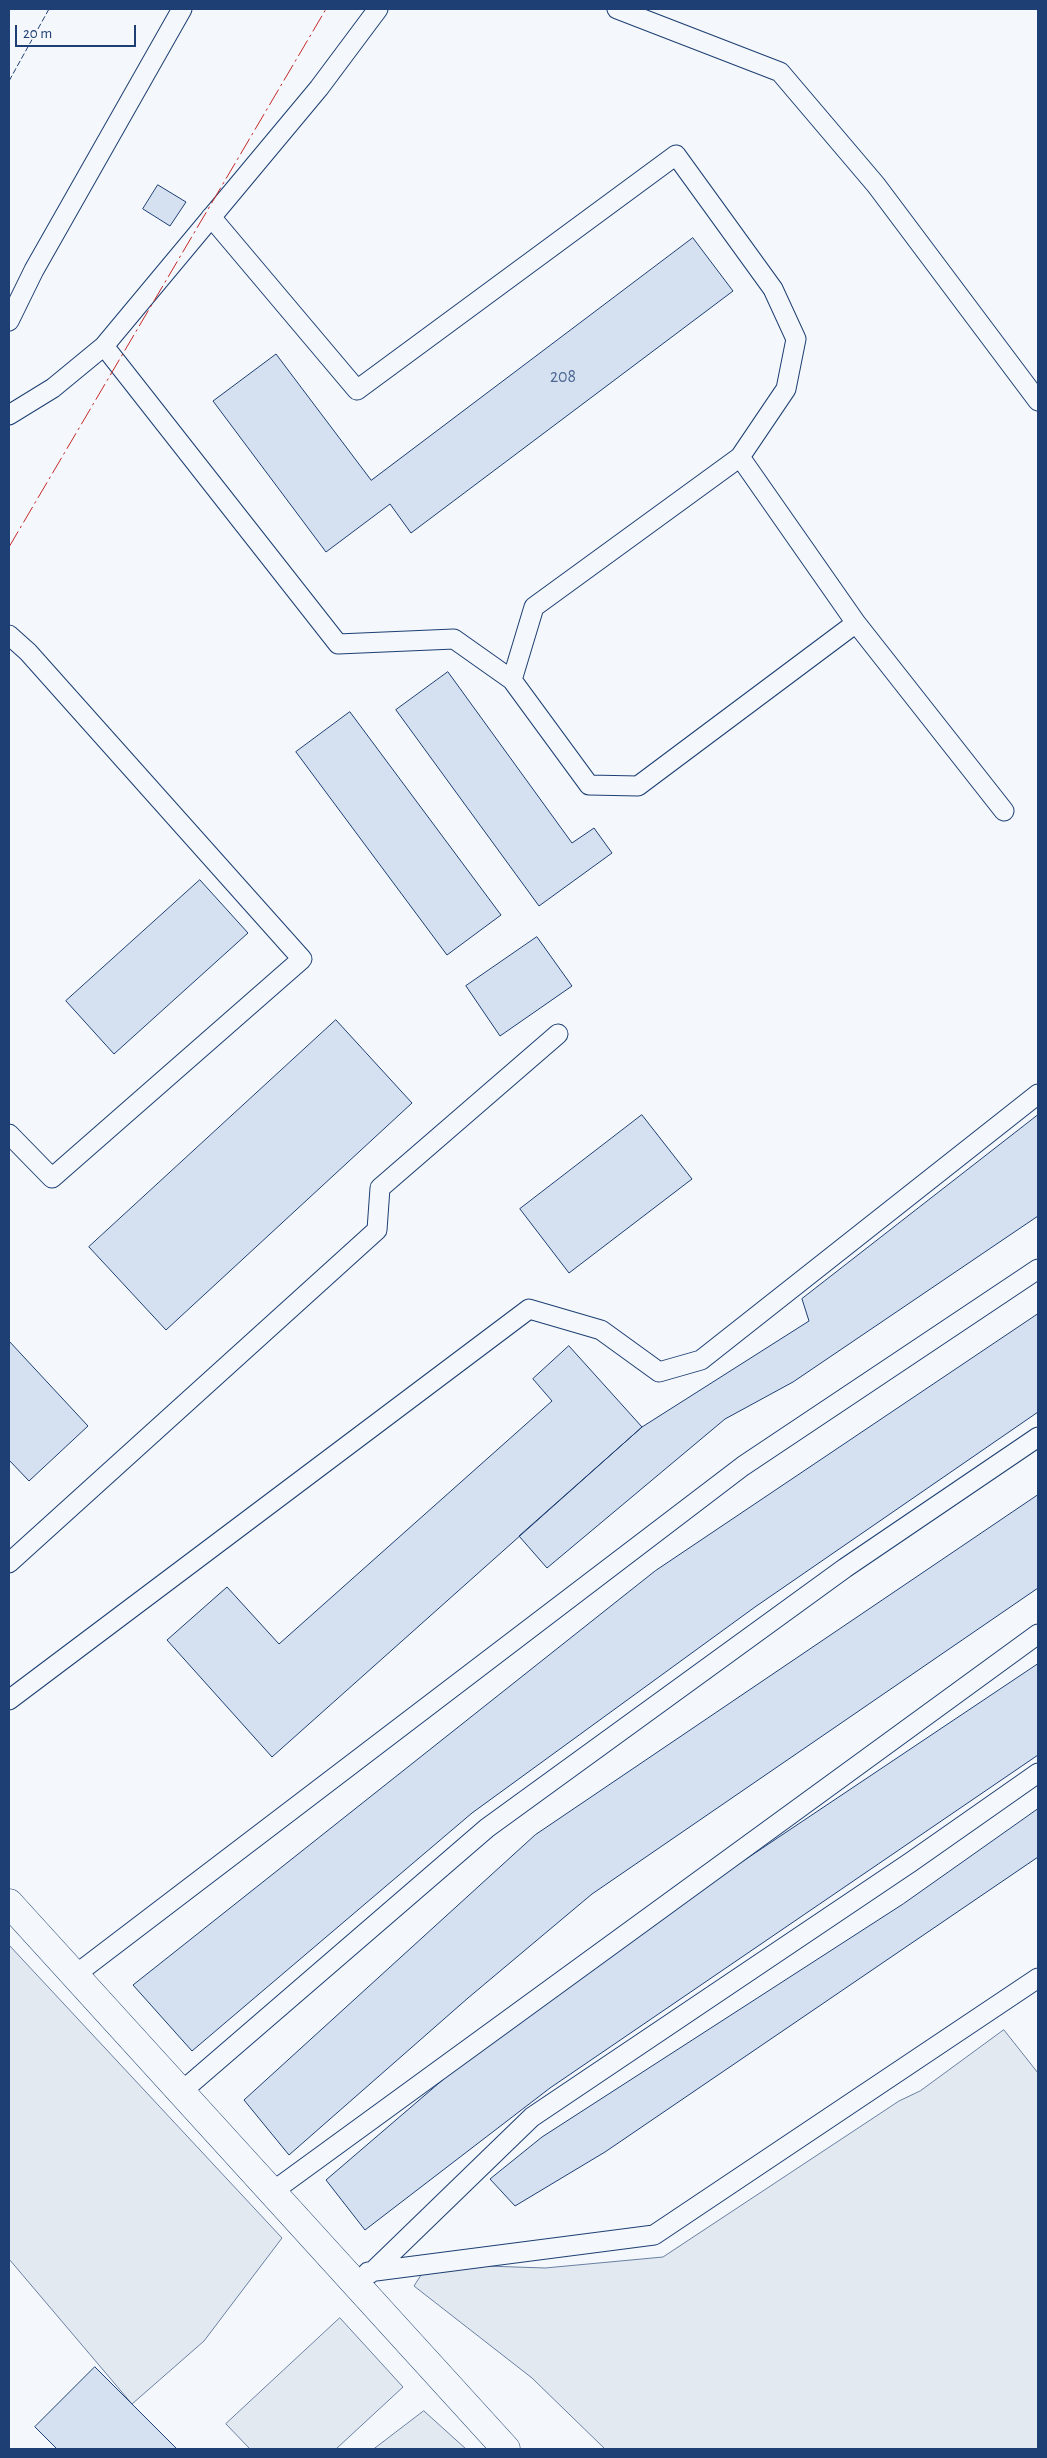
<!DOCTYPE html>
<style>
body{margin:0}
#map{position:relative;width:1047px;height:2458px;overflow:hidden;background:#f4f7fb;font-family:"Alegreya Sans",sans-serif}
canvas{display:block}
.frame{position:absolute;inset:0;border:10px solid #1d3f73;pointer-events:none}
.scale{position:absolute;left:15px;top:25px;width:121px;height:22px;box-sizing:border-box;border:2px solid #1d3f73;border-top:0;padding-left:6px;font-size:15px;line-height:18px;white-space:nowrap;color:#1d3f73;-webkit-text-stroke:4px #f4f7fb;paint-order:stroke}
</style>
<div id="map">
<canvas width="1047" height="2458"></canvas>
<div class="frame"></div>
<div class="scale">20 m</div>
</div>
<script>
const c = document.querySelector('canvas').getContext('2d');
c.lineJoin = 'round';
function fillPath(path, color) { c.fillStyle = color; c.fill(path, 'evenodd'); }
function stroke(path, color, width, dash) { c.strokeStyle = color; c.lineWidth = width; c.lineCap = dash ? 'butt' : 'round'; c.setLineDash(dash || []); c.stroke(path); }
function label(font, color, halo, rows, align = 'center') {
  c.font = font + ' "Alegreya Sans",sans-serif'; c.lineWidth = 4; c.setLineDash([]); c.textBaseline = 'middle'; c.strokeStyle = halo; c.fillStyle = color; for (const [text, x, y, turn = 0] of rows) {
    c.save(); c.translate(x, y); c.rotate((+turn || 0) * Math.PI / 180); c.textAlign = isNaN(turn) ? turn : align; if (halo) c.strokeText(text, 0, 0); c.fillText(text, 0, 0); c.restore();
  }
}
const green = new Path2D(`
 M9,1945L282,2238L204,2341L132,2404L9,2259Z
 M1004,2030L1038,2073V2449H605L532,2378L414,2286L428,2264L545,2268L663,2257L899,2101L920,2091Z
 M340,2318L403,2387L336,2449H250L226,2424Z
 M424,2411L466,2449H374Z`);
fillPath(green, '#e3e9f0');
stroke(green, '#687fa3', 1);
const building = new Path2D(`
 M158,185L186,202L170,226L143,209Z
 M693,238L733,291L411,533L390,504L326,552L213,401L276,354L371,480Z
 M448,672L572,843L594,828L612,853L539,906L396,710Z
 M350,712L501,915L447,955L296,752Z
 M200,880L248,933L114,1054L66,1001Z
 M537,937L572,986L500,1036L466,986Z
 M336,1020L412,1103L166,1330L89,1247Z
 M642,1115L692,1179L569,1273L520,1209Z
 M1038,1115V1216L793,1382L725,1419L547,1568L519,1536L642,1427L809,1321L802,1299Z
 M1038,1314V1412L755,1607L472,1813L192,2051L133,1985L655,1571Z
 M9,1341L88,1426L29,1481L9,1460Z
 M569,1346L642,1427L272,1757L167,1640L227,1587L279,1644L552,1401L533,1379Z
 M1038,1495V1588L592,1894L468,1998L289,2155L244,2100L535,1835Z
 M1038,1664V1755L550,2088L365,2230L326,2180L537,1999Z
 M1038,1809V1857L605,2152L515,2206L490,2179L542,2137L903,1904Z
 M95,2367L177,2449H57L35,2427Z`);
fillPath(building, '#d5e0f0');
stroke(building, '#1d3f73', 1);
const lane = new Path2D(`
 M617,9L780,72L876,185L1038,401
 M211,217L357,390L676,155L773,289L796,339L786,389L740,457L534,607L512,680L589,785L638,786L856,623L740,457
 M9,321L34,270L182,9
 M104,346L338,644L454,639L512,680
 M9,415L53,388L104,346L319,88L378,9
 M856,623L1004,811
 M9,635L28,652L302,959L52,1178L9,1134
 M9,1563L377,1230L380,1188L558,1034
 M9,1700L529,1309L601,1330L659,1372L701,1360L1038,1094
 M75,1975L743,1466L1038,1269
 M181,2092L487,1828L845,1568L1038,1437
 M272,2192L1038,1634
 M368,2272L654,2235L1038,1978
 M371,2273L532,2117L911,1862L1038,1773`);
const street = new Path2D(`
 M9,1903L506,2449`);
stroke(lane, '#1d3f73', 21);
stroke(street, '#1d3f73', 29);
stroke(lane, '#f4f7fb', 19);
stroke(street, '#f4f7fb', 28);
stroke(new Path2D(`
 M9,81L49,9`), '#1d3f73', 1, [6, 2.5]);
stroke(new Path2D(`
 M9,547L326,9`), '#c62828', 1, [18, 4, 2.5, 4]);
label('18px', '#4b6792', null, [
 ["208",563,377]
]);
</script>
